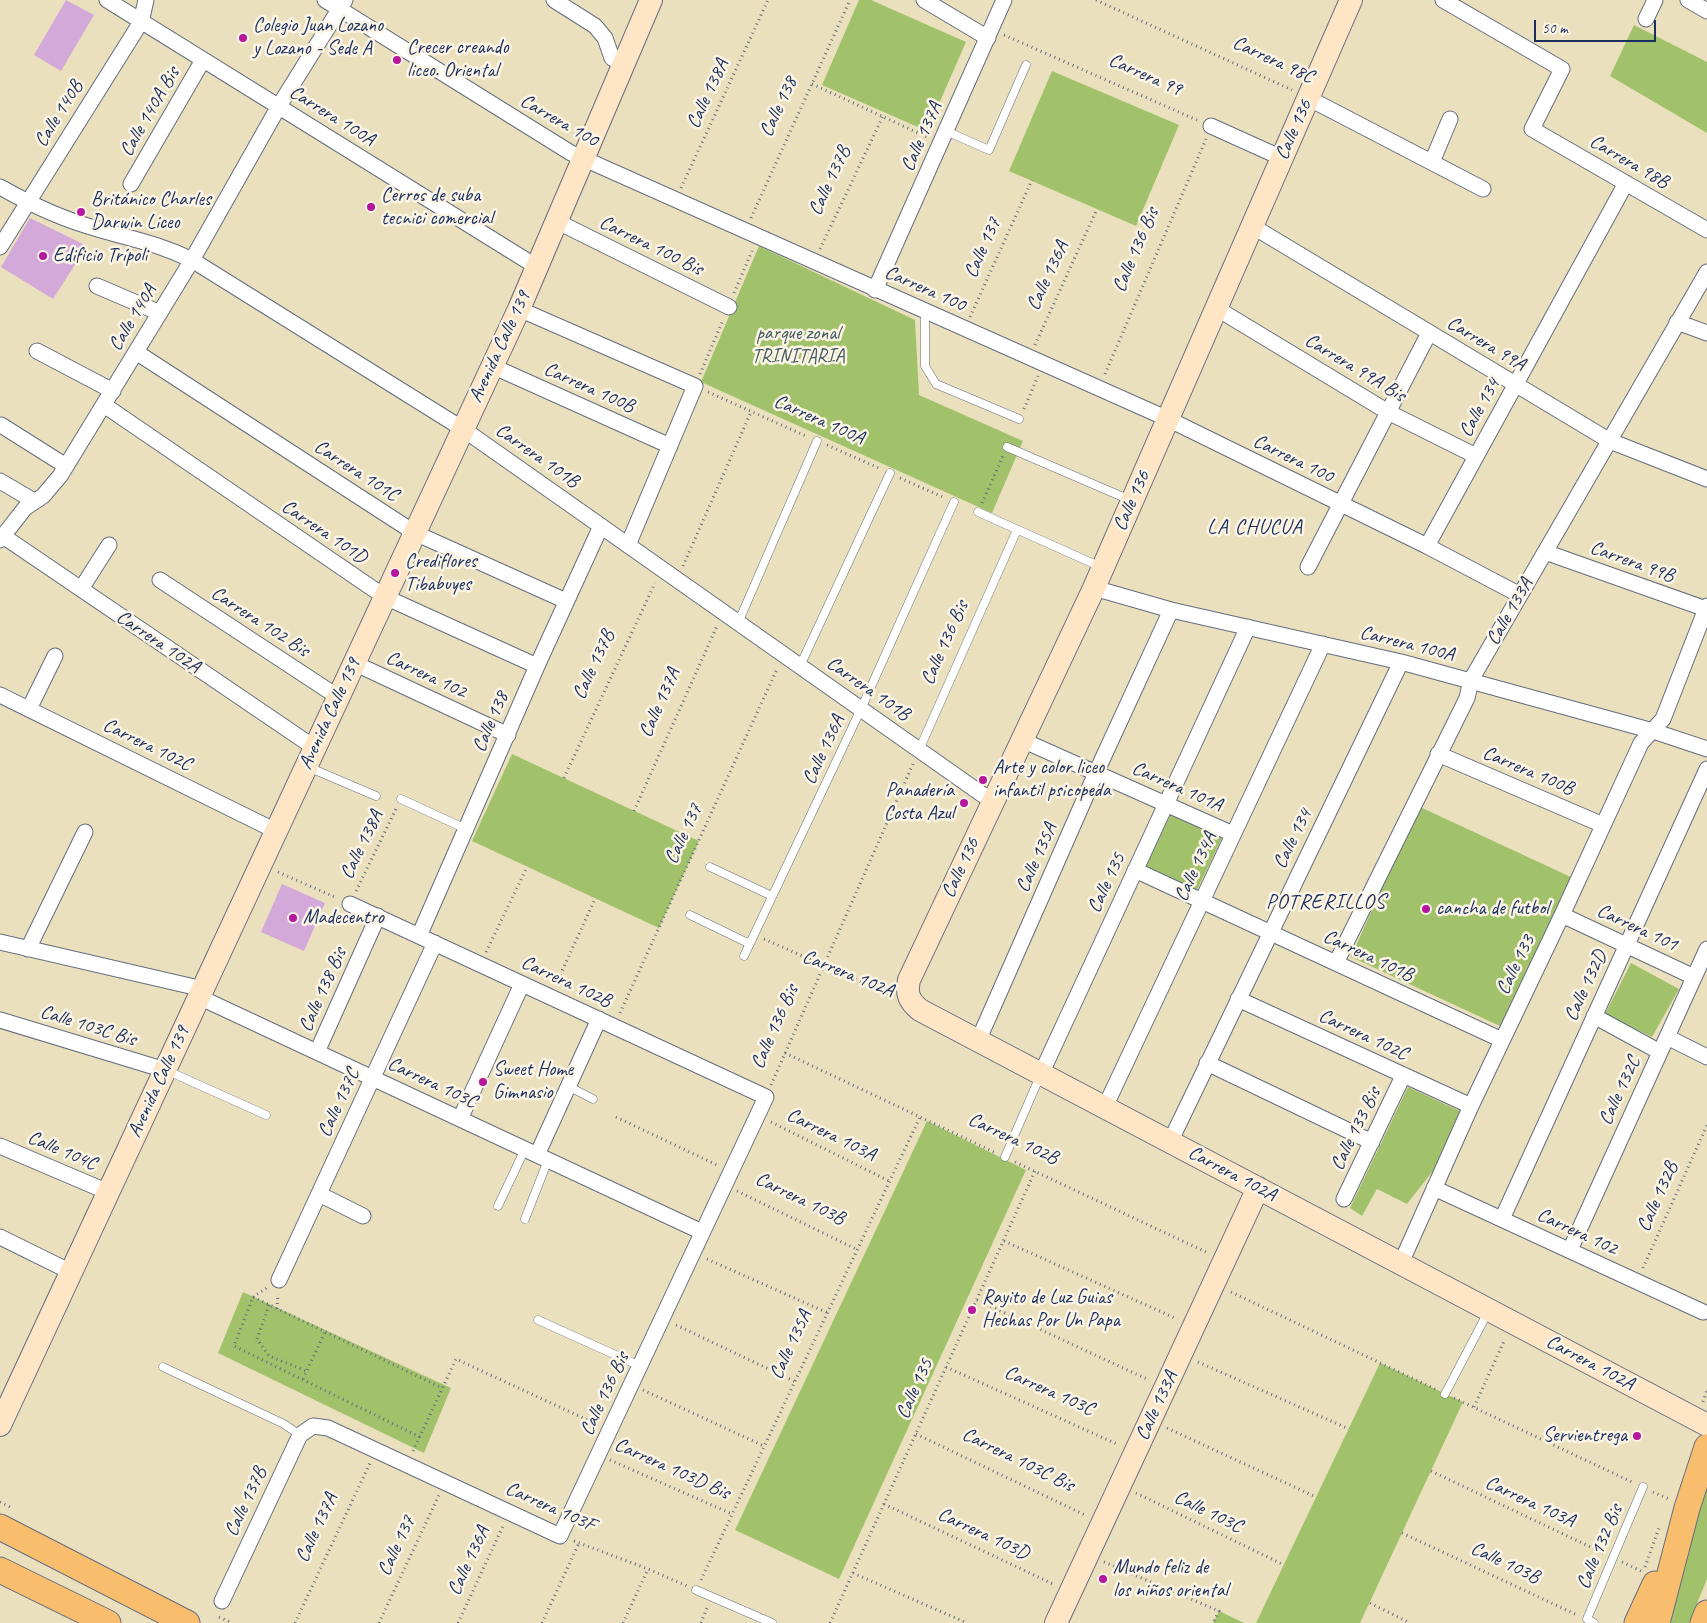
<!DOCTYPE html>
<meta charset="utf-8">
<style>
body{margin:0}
#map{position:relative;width:1707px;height:1623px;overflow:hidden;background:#ebe0bd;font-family:Caveat,sans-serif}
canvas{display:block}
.scale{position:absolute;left:1534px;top:20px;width:122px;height:22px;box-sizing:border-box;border:2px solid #1b2f5e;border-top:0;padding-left:6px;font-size:15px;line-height:18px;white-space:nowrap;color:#1b2f5e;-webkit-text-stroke:4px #fcf5e5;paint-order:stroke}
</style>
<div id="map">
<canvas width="1707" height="1623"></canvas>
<div class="scale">50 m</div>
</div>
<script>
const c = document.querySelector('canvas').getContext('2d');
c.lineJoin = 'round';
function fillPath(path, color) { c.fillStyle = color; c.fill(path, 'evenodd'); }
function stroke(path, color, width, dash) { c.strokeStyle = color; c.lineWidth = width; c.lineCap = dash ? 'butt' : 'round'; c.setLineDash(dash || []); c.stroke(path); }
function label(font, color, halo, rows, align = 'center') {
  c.font = font + ' Caveat,sans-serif'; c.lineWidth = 5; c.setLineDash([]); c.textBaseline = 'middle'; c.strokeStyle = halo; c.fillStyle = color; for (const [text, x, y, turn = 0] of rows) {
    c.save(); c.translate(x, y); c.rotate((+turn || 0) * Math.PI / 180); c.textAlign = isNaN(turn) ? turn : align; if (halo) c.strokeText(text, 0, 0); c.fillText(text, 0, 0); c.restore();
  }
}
fillPath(new Path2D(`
 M859,0H871L966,42L927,131L822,85Z
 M1634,25L1707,62V133L1610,76Z
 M1052,71L1179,125L1136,226L1009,171Z
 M759,246L915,320L919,395L1023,441L992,513L701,382Z
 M512,754L699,841L659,928L472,841Z
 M1418,806L1573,878L1502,1027L1351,957Z
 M1171,814L1222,838L1197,890L1144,867Z
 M1631,963L1679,989L1652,1037L1605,1014Z
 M1408,1087L1460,1111L1436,1167L1407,1204L1377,1189L1362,1216L1350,1208Z
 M927,1121L1026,1170L839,1579L735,1530Z
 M243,1292L451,1388L424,1453L218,1353Z
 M1380,1363L1463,1402L1360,1623H1256Z
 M1707,1475V1579L1689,1623H1665Z
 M1219,1611L1244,1623H1213Z`), '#a1c26b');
fillPath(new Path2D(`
 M66,0L94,15L61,71L34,55Z
 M30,218L87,246L53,299L1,267Z
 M282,884L325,903L304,951L261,932Z`), '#d3a9d9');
const lane = new Path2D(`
 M946,131L989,150L1026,65
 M925,311V366L936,384L1019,419
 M1007,447L1130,500
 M978,512L1101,567
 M738,623L817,441
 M800,666L890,473
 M919,750L1017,530
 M308,767L376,796
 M401,799L466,829
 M710,867L772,896
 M690,915L750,944
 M744,956L861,709L954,502
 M168,1071L266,1115
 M568,1086L593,1099
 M1005,1157L1040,1076
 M498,1206L525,1149
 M525,1219L548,1160
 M538,1320L640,1366
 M163,1367L284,1424L300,1435
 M1445,1394L1488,1312
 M696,1590L772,1623
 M1594,1623L1587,1619L1643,1487`);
const street = new Path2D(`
 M107,0L537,267
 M325,0L571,153L1168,419L1427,546L1520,595
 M554,0L595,26L605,38L612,58L624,65
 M924,0L988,38
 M1443,0L1562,69L1532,129L1707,230
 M1688,0L1707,11
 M1646,19L1655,0
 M1308,98L1483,189
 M1211,126L1282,158
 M1432,162L1450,119
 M131,184L203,60
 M0,187C30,204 64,220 98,229C132,239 160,244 192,260L463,429L993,802
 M556,221L729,307
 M1252,226L1610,441L1707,479
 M0,247L141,22L146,0
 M97,286L160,313
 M875,290L1004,0
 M1216,308L1388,412L1476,456
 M519,309L695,386L628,545
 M1677,322L1707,333
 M37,351L113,391
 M136,352L415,533L566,601
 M492,366L670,446
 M104,405L385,597L537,666
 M1,425L66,466
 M0,481L34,501
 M3,536L315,748
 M0,540L25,508L43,496L60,476L192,260L279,106L345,0
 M1427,546L1626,183
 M1545,552L1706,609
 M1308,567L1429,333
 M160,580L338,697
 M1094,588L1171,610L1401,662L1653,731L1707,749
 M81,589L109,545
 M354,663L508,735
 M0,695L276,831
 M29,709L55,656
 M1022,740L1233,834
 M1438,754L1603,825
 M1135,870L1502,1040
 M1562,915L1694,977
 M419,936L537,666L601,526
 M0,942L203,989
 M28,949L85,832
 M1336,963L1467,698L1471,680L1707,272
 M199,997L702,1232
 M1238,999L1471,1106
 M1594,1016L1660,1052
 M0,1020L165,1070
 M1667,1037L1707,1057
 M978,1041L1096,773L1171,610
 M317,1052L378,916
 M1207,1063L1372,1142
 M1041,1074L1248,627
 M1105,1107L1323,644
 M460,1119L522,984
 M1170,1142L1401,662
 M0,1146L108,1192
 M537,1155L599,1019
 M1434,1188L1703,1312
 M319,1194L363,1216
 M1344,1199L1403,1076
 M1502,1219L1707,769
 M0,1237L71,1272
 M1570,1250L1707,949
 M1401,1263L1471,1106L1562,915L1641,743L1663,719L1707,606
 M279,1280L435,943
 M222,1601L300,1435L313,1426L328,1428L560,1536L766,1097L350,904`);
const secondary = new Path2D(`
 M1351,0L1094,588L909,980C906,994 909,1001 920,1010L1707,1425
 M0,1425L519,309L651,0
 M1056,1623L1258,1188`);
const primary = new Path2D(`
 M0,1527L187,1623
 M0,1570L108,1623
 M1637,1623L1655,1584
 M1657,1623L1687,1508L1707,1447
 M1703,1623L1707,1613`);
stroke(lane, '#646d7f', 9);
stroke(street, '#646d7f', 17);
stroke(secondary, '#646d7f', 24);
stroke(primary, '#646d7f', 27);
stroke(new Path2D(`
 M1096,0L1292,90
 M1004,35L1197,120
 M812,84L927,137
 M681,188L768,0
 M751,218L850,0
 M820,249L883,116
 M734,293L752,251
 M970,317L1032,180
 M1035,345L1097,209
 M700,374L723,320
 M1105,374L1206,139
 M708,392L808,437
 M1024,409L1038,376
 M827,445L881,469
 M900,478L945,498
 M982,503L1003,456
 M683,566L751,412
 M564,778L655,583
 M634,811L717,626
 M278,872L337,898
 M356,891L396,809
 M764,939L891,995
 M486,952L527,867
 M556,984L595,899
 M620,1013L777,669
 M785,1053L996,1153
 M771,1085L913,764
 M616,1117L719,1166
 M771,1122L891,1182
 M1015,1162L1208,1253
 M737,1191L858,1250
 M1004,1241L1177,1319
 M707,1259L828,1313
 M1643,1268L1707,1125
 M1231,1292L1435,1389
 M253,1297L268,1287
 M977,1300L1149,1380
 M269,1305L257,1339L269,1356L306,1371
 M277,1309L278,1294
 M676,1325L796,1382
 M1198,1362L1349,1429
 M946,1367L1119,1445
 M303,1379L325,1332
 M643,1390L764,1446
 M1454,1398L1634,1483
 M1703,1402L1707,1390
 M1474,1407L1505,1339
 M1167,1428L1316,1497
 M916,1434L1087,1516
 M420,1437L234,1346L253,1297L442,1388
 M413,1451L456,1359L596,1424
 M610,1460L732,1514
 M1431,1471L1605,1554
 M1653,1492L1669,1499
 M1136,1493L1284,1565
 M0,1502L10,1507
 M884,1504L1055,1585
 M1402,1533L1577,1615
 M574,1541L648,1569L687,1586
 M1104,1562L1219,1611L1213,1623
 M1622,1562L1641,1571
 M1645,1567L1660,1525
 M853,1573L967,1623
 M701,1580L920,1117
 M1370,1603L1410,1623
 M219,1617L232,1623
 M295,1623L370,1463
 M379,1623L439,1495
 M458,1623L503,1526
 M542,1623L579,1543
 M623,1623L648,1569
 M701,1623L707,1608
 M830,1623L1035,1171`), '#646d7f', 3, [1, 4]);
stroke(lane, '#fff', 8);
stroke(street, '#fff', 15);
stroke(secondary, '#fde5c5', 22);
stroke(primary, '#f9be6d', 25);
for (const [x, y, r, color] of [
 [243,38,5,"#b5179e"],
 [397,60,5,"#b5179e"],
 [371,207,5,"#b5179e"],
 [81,212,5,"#b5179e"],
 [43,256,5,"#b5179e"],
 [395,573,5,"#b5179e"],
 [983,780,5,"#b5179e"],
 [964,803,5,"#b5179e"],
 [1426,909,5,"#b5179e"],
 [293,918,5,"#b5179e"],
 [483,1082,5,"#b5179e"],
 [972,1310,5,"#b5179e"],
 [1637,1436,5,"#b5179e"],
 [1103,1579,5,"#b5179e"]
]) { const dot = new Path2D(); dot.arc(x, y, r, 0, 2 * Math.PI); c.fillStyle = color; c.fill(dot); stroke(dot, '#fcf5e5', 2); }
label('20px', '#1b2f5e', '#fcf5e5', [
 ["Colegio Juan Lozano",253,26],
 ["y Lozano - Sede A",253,49],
 ["Crecer creando",407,48],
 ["liceo. Oriental",407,71],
 ["Cerros de suba",381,196],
 ["tecnici comercial",381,219],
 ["Británico Charles",91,200],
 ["Darwin Liceo",91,223],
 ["Edificio Trípoli",53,256],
 ["Crediflores",405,562],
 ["Tibabuyes",405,585],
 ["Arte y color liceo",993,768],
 ["infantil psicopeda",993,791],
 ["Panadería",954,791,"right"],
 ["Costa Azul",954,814,"right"],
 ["cancha de futbol",1436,909],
 ["Madecentro",303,918],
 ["Sweet Home",493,1070],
 ["Gimnasio",493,1093],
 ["Rayito de Luz Guias",982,1298],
 ["Hechas Por Un Papa",982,1321],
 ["Servientrega",1627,1436,"right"],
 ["Mundo feliz de",1113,1568],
 ["los niños oriental",1113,1591]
], 'left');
label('20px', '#1b2f5e', '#fcf5e5', [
 ["Carrera 98C",1273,60,25],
 ["Carrera 99",1145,75,24],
 ["Calle 138A",708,94,-65],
 ["Calle 138",779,107,-65],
 ["Calle 140A Bis",150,112,-60],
 ["Calle 140B",59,114,-58],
 ["Carrera 100A",332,116,32],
 ["Carrera 100",559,121,30],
 ["Calle 136",1294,130,-66],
 ["Calle 137A",922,137,-66],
 ["Carrera 98B",1629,162,30],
 ["Calle 137B",830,181,-65],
 ["Carrera 100 Bis",651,246,26],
 ["Calle 137",983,248,-66],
 ["Calle 136 Bis",1136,250,-67],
 ["Calle 136A",1048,276,-65],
 ["Carrera 100",925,289,24],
 ["Calle 140A",133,318,-59],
 ["Carrera 99A",1486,344,31],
 ["Avenida Calle 139",500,347,-65],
 ["Carrera 99A Bis",1355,368,31],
 ["Carrera 100B",589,388,24],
 ["Calle 134",1480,408,-61],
 ["Carrera 100A",819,420,24],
 ["Carrera 101B",537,456,35],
 ["Carrera 100",1293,459,26],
 ["Carrera 101C",356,471,33],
 ["Calle 136",1132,501,-66],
 ["Carrera 101D",324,532,34],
 ["Carrera 99B",1632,562,20],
 ["Calle 133A",1510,612,-60],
 ["Carrera 102 Bis",260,622,33],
 ["Carrera 102A",158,642,34],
 ["Calle 136 Bis",945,643,-66],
 ["Carrera 100A",1407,644,14],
 ["Calle 137B",594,665,-65],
 ["Carrera 102",426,675,25],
 ["Carrera 101B",868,689,35],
 ["Calle 137A",660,703,-66],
 ["Avenida Calle 139",330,714,-65],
 ["Calle 138",491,722,-67],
 ["Carrera 102C",147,745,26],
 ["Calle 136A",824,750,-65],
 ["Carrera 100B",1528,771,23],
 ["Carrera 101A",1177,787,24],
 ["Calle 137",684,834,-65],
 ["Calle 134",1293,839,-64],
 ["Calle 138A",362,845,-64],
 ["Calle 135A",1037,858,-66],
 ["Calle 134A",1196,867,-65],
 ["Calle 136",961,868,-65],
 ["Calle 135",1107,883,-65],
 ["Carrera 101",1637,928,25],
 ["Carrera 101B",1368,956,25],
 ["Calle 133",1516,965,-64],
 ["Carrera 102A",848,974,22],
 ["Carrera 102B",566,982,25],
 ["Calle 132D",1586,986,-65],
 ["Calle 138 Bis",323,990,-66],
 ["Calle 103C Bis",88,1026,17],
 ["Calle 136 Bis",775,1027,-66],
 ["Carrera 102C",1363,1035,25],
 ["Avenida Calle 139",159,1082,-65],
 ["Carrera 103C",432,1083,25],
 ["Calle 132C",1620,1091,-65],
 ["Calle 137C",339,1103,-65],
 ["Calle 133 Bis",1356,1129,-64],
 ["Carrera 103A",831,1135,26],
 ["Carrera 102B",1013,1139,25],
 ["Calle 104C",62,1151,23],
 ["Carrera 102A",1232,1174,28],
 ["Calle 132B",1658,1197,-66],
 ["Carrera 103B",800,1199,26],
 ["Carrera 102",1577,1232,25],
 ["Calle 135A",791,1345,-65],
 ["Carrera 102A",1590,1363,28],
 ["Calle 135",915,1389,-66],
 ["Carrera 103C",1049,1391,24],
 ["Calle 136 Bis",605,1394,-65],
 ["Calle 133A",1157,1406,-65],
 ["Carrera 103C Bis",1018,1460,26],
 ["Carrera 103D Bis",672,1469,24],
 ["Calle 137B",246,1502,-65],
 ["Carrera 103A",1530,1502,25],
 ["Carrera 103F",550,1507,24],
 ["Calle 103C",1208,1512,26],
 ["Calle 137A",317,1528,-65],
 ["Carrera 103D",983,1534,25],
 ["Calle 137",397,1546,-65],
 ["Calle 132 Bis",1600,1547,-67],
 ["Calle 136A",469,1561,-65],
 ["Calle 103B",1505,1563,25]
]);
label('20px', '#435b62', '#fcf5e5', [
 ["parque zonal",798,334],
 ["TRINITARIA",798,357]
]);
c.letterSpacing = '1px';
label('21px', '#1b2f5e', '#fcf5e5', [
 ["LA CHUCUA",1255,527],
 ["POTRERILLOS",1326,902]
]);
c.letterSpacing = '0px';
</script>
